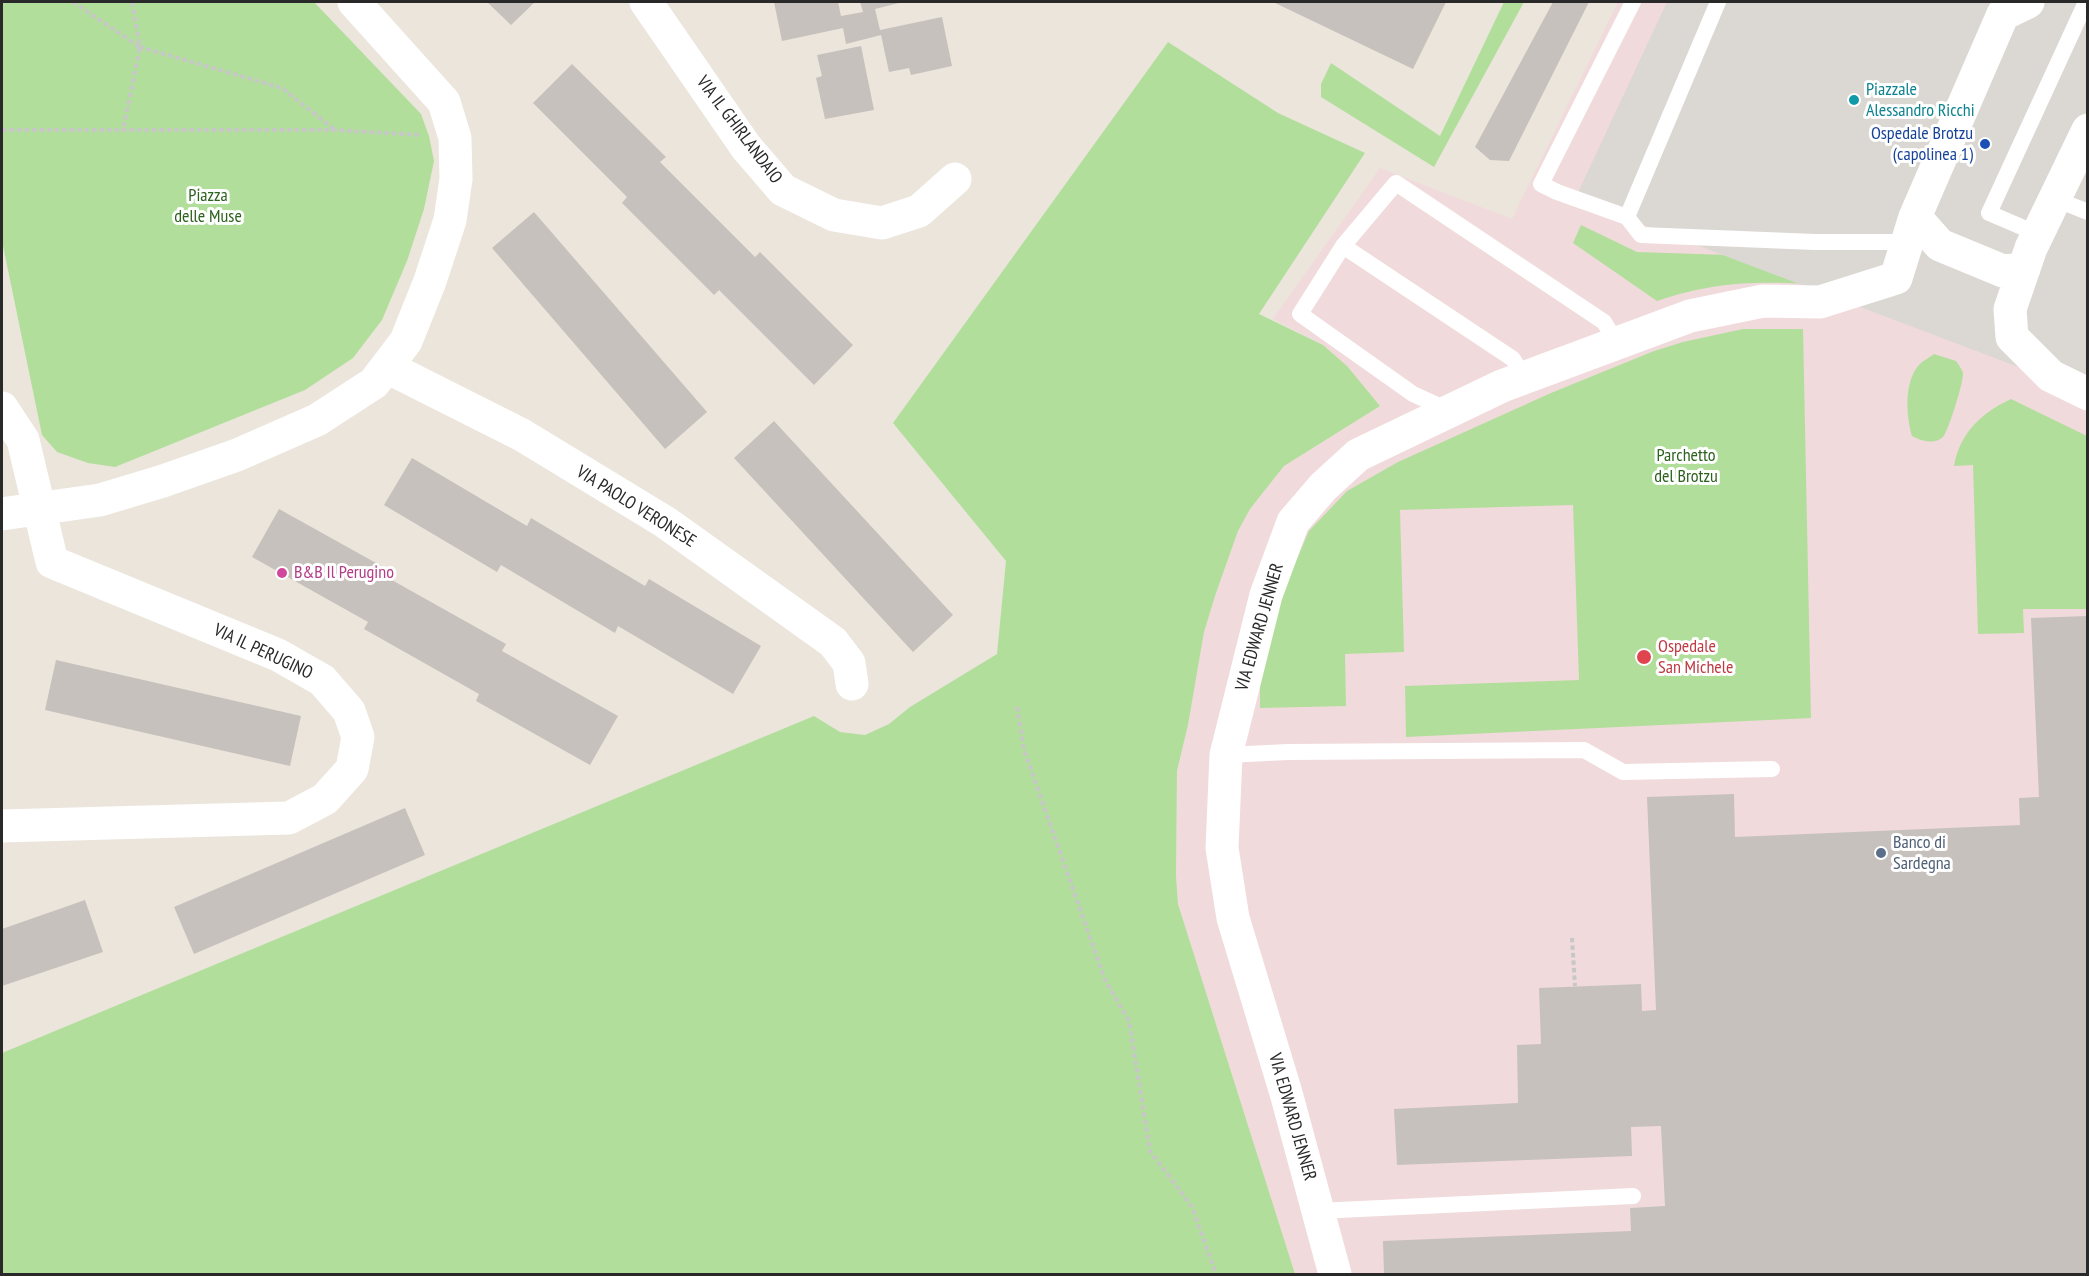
<!DOCTYPE html>
<style>
body{margin:0}
#map{position:relative;width:2089px;height:1276px;overflow:hidden;background:#ebe5dc;font-family:"PT Sans Narrow",sans-serif}
canvas{display:block}
.frame{position:absolute;inset:0;border:3px solid #292929;pointer-events:none}
</style>
<div id="map">
<canvas width="2089" height="1276"></canvas>
<div class="frame"></div>
</div>
<script>
const c = document.querySelector('canvas').getContext('2d');
c.lineJoin = 'round';
function fillPath(path, color) { c.fillStyle = color; c.fill(path, 'evenodd'); }
function stroke(path, color, width, dash) { c.strokeStyle = color; c.lineWidth = width; c.lineCap = dash ? 'butt' : 'round'; c.setLineDash(dash || []); c.stroke(path); }
function label(font, color, halo, rows, align = 'center') {
  c.font = font + ' "PT Sans Narrow",sans-serif'; c.lineWidth = 6; c.setLineDash([]); c.textBaseline = 'middle'; c.strokeStyle = halo; c.fillStyle = color; for (const [text, x, y, turn = 0] of rows) {
    c.save(); c.translate(x, y); c.rotate((+turn || 0) * Math.PI / 180); c.textAlign = isNaN(turn) ? turn : align; if (halo) c.strokeText(text, 0, 0); c.fillText(text, 0, 0); c.restore();
  }
}
fillPath(new Path2D(`
 M1618,2H2087V1274H1295L1178,904L1176,876L1177,771L1188,725L1204,632L1216,593L1238,531L1250,509L1284,466L1380,406L1323,345L1273,319L1380,168L1512,219Z`), '#f1dadb');
fillPath(new Path2D(`
 M2,2H314L421,114L429,136L434,161L424,209L407,261L382,320L353,358L305,390L115,467L88,463L57,452L42,435L2,241Z
 M1504,2H1524L1434,167L1321,97V84L1331,63L1440,136Z
 M1168,42L1278,113L1365,153L1259,314L1323,345L1347,366L1380,406L1284,466L1250,509L1238,531L1216,593L1204,632L1188,725L1177,771L1176,876L1178,904L1295,1274H2V1053L814,716L840,732L865,735L889,724L910,707L997,654L1006,561L893,423Z
 M1581,225L1637,252L1881,260L1849,286C1778,282 1725,277 1657,301L1573,243Z
 M1743,329H1803L1811,718L1406,737L1405,686L1579,680L1573,505L1400,510L1404,652L1345,654L1346,706L1260,708V683L1283,591L1309,531L1347,491L1398,462L1551,393L1654,351L1683,342Z
 M1934,354L1956,361C1958,364 1962,369 1963,373C1964,381 1948,432 1943,437C1935,445 1921,441 1912,436C1906,415 1904,384 1918,366C1922,361 1929,358 1934,354Z
 M2011,399L2087,436V609H2023L2024,633L1978,634L1973,465L1954,466C1960,433 1981,413 2011,399Z`), '#b2de9c');
fillPath(new Path2D(`
 M1667,2H2087V393L1575,199Z`), '#dbd8d3');
fillPath(new Path2D(`
 M487,2H535L511,25Z
 M774,2H838L841,16L863,12L860,2H903L875,9L880,30L942,17L952,66L911,75L909,68L889,72L881,35L846,44L843,28L782,41Z
 M1273,2H1446L1413,69Z
 M1553,2H1589L1509,161L1490,160L1475,147Z
 M861,46L874,110L825,119L816,78L822,76L817,55Z
 M572,64L666,157L660,162L755,257L760,252L853,345L814,385L719,290L714,295L622,203L627,197L533,103Z
 M534,212L707,412L665,449L492,248Z
 M774,421L953,615L913,652L734,458Z
 M412,458L527,526L531,518L645,586L649,579L761,646L733,694L618,626L615,633L501,565L497,572L384,505Z
 M279,509L394,573L390,579L506,644L502,651L618,716L590,765L476,701L479,694L364,629L368,622L252,557Z
 M2088,616V1274H1384L1383,1241L1631,1231L1630,1208L1665,1206L1661,1126L1631,1127L1632,1156L1397,1165L1394,1109L1518,1103L1517,1045L1541,1044L1539,988L1641,984L1642,1011L1656,1010L1647,797L1734,794L1735,837L2020,825L2019,798L2039,797L2031,618Z
 M56,660L301,716L290,766L45,710Z
 M405,808L425,855L194,954L174,907Z
 M85,900L103,952L2,986V929Z`), '#c6c1bc');
stroke(new Path2D(`
 M73,2L140,47L123,130
 M132,2L140,47L282,88L334,129
 M2,130H335L421,135
 M1017,707L1024,750L1105,980L1129,1021L1150,1151L1192,1207L1216,1274
 M1572,938L1575,986`), '#c7c7c7', 4, [4.5, 3]);
stroke(new Path2D(`
 M1718,2L1627,217L1641,235L1815,242H1906
 M2055,199L2088,212
 M1627,217L1557,192L1541,184L1633,2
 M2038,234L1989,213L2086,2
 M1343,246L1300,314L1413,394L1450,411
 M1524,378L1513,359L1343,246L1396,183L1604,322L1617,343
 M1226,755L1288,752L1584,750L1623,772L1772,769
 M1318,1211L1633,1196`), '#fff', 16);
stroke(new Path2D(`
 M646,2L746,147L783,190L834,215L882,223L919,211L955,179
 M2088,130L2031,248L2010,309L2012,337L2051,376L2088,394
 M1915,217L1940,245L2003,271L2024,269
 M387,367L522,435L665,522L833,642L849,663L852,684
 M2,408L23,440L52,562L278,655L322,680L349,711L358,737L352,769L325,799L289,818L2,826
 M2,514L100,500L163,481L237,455L317,420L374,383L406,341L430,281L450,220L456,179L455,138L444,102L354,2
 M1335,1274L1286,1093L1233,918L1222,848L1226,755L1266,595L1293,522L1323,487L1358,455L1502,386L1690,316L1763,301L1820,302L1896,278L1915,217L2003,14L2028,2`), '#fff', 33);
for (const [x, y, r, color] of [
 [1854,100,6,"#0f9aa8"],
 [1985,144,6,"#1a4fb4"],
 [282,573,6,"#d1479c"],
 [1644,657,8,"#e0444e"],
 [1881,853,6,"#5c6f8a"]
]) { const dot = new Path2D(); dot.arc(x, y, r, 0, 2 * Math.PI); c.fillStyle = color; c.fill(dot); stroke(dot, '#fff', 2); }
label('18px', '#0d838f', '#fff', [
 ["Piazzale",1866,90],
 ["Alessandro Ricchi",1866,111]
], 'left');
label('18px', '#292929', '#fff', [
 ["VIA IL GHIRLANDAIO",739,130,53],
 ["VIA PAOLO VERONESE",636,507,32],
 ["VIA EDWARD JENNER",1260,627,-74],
 ["VIA IL PERUGINO",263,652,25],
 ["VIA EDWARD JENNER",1292,1117,74]
]);
label('18px', '#164399', '#fff', [
 ["Ospedale Brotzu",1973,134],
 ["(capolinea 1)",1973,155]
], 'right');
label('18px', '#2c611e', '#fff', [
 ["Piazza",208,196],
 ["delle Muse",208,217],
 ["Parchetto",1686,456],
 ["del Brotzu",1686,477]
]);
label('18px', '#b23c85', '#fff', [
 ["B&B Il Perugino",294,573]
], 'left');
label('18px', '#be3a42', '#fff', [
 ["Ospedale",1658,647],
 ["San Michele",1658,668]
], 'left');
label('18px', '#4e5e75', '#fff', [
 ["Banco di",1893,843],
 ["Sardegna",1893,864]
], 'left');
</script>
